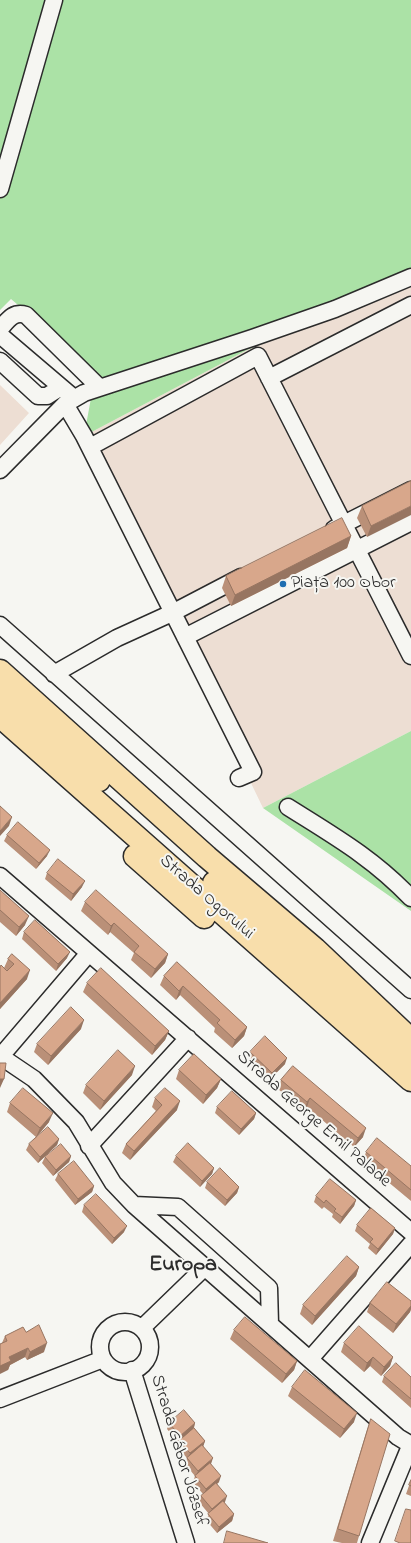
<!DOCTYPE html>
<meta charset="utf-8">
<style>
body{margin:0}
canvas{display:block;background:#f6f6f2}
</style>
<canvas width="411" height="1543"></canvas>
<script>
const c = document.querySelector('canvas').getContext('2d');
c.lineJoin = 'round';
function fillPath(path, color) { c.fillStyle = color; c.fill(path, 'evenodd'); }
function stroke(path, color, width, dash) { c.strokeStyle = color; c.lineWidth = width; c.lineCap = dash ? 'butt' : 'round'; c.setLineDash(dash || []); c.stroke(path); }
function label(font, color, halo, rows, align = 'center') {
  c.font = font + ' "Indie Flower",sans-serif'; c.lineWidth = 4; c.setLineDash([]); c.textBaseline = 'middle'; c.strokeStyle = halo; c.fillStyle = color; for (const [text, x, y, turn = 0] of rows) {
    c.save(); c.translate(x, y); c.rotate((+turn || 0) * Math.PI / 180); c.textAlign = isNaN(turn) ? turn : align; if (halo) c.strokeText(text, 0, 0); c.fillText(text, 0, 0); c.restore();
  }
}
fillPath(new Path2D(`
 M411,284V731L263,808L84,436L247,350Z
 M0,385L29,413L0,445Z`), '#edded3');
fillPath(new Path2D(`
 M0,0H411V284L247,350L84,436L96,371L11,299L0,310Z
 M411,731V911L263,808Z`), '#abe2a6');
const minor = new Path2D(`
 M0,189L54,0
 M0,329C8,320 13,311 26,315L99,387
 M0,335L74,398
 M0,361L38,396H47L61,387
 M269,378L411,305
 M65,404L84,436L253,772L239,778
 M90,447L258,356L411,656
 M0,470L65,404L84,393L252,338L335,309L411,277
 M334,529L411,490
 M0,625L411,990
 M185,637L411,522
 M54,674L117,638L174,612L241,577
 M288,807C334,836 373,858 411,898
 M0,876L411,1232
 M0,1056L34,1079L76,1122L113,1183L134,1205L398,1437L411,1445
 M1,1056L89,953
 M89,1146L188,1038
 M134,1205L178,1207L269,1288L270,1324
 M100 1347a25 25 0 1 1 50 0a25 25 0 1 1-50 0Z
 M142,1328L205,1267
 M310,1359L411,1244
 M132,1370L186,1543
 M0,1399L103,1359
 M370,1543L411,1444`);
const highway = new Path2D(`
 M0,671L207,857L315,949L411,1040
 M0,694L99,780
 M0,716L411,1080
 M135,856L204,917
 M214,883L411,1057`);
stroke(minor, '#2b2b2b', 19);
stroke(highway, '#2b2b2b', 25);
stroke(minor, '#f6f6f2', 16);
stroke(highway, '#f8deab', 22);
fillPath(new Path2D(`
 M411,481L367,537L357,518L362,506Z
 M351,536L347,548L231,606L222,588L226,576Z
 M7,835L47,856L36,869L4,841Z
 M47,873L82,887L71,901L45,879Z
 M0,890L25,925L16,936L0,922Z
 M85,902L168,954L165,963L151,978L131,960L134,953L110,932L108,935L81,911Z
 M24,932L67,958L56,971L22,939Z
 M12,954L27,979L0,1009V967L7,970L4,968L8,959Z
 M177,962L247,1027L244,1036L232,1048L214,1032L215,1028L180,995L176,1000L160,985L164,976Z
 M87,983L169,1031L165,1040L152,1055L83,992Z
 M81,1029L48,1065L34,1052L37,1044Z
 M250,1052L285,1064L270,1079L248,1058Z
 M293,1066L363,1137L354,1147L307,1107L304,1111L278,1089L281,1080Z
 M179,1070L221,1079L217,1088L203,1104L176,1079Z
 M132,1075L100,1110L83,1093L86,1085Z
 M155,1098L177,1110L130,1160L122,1153L126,1144L156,1111L152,1107Z
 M10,1103L49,1122L37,1137L59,1139L57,1145L38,1163L26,1150L29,1144L36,1137L7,1112Z
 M217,1107L256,1113L254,1119L239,1135L215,1113Z
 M366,1152L411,1166V1201L363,1161Z
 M71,1156L69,1162L53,1176L42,1163L45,1157Z
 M176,1156L214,1168L212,1174L200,1187L173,1162Z
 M58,1174L94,1186L92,1192L75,1205L55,1180Z
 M207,1182L239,1187L237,1193L225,1206L205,1188Z
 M316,1196L356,1200L354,1206L340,1224L332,1217L333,1214L324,1207L322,1209L314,1202Z
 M84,1205L124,1232L112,1244L82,1212Z
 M357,1225L395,1228L393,1234L376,1255L368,1248L370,1244L355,1231Z
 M359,1267L356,1276L312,1325L300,1314L303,1305Z
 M411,1301V1309L410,1312L393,1333L367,1312L370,1303Z
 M234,1330L297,1361L294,1370L282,1383L230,1339Z
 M26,1332L44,1352L27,1360L25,1357L10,1365L8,1370L2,1343L5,1336Z
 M344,1343L393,1357L390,1366L381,1376L370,1366L364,1372L341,1352Z
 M384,1376L411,1377V1408L382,1382Z
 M292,1387L354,1422L340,1438L288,1396Z
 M371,1419L359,1536L357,1543H342L333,1541L367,1430Z
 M169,1423H195L194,1428L205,1441L203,1446L219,1482L217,1484L225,1502L224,1503L234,1514L232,1521L217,1533L206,1520L209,1514L199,1502L201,1496L203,1494L193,1482L195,1476L185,1464L187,1458L177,1447L179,1442H178L167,1429Z
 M411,1480V1496L406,1494Z`), '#ba9078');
fillPath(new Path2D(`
 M411,506V515L367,537L371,526Z
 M351,536L347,548L231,606L235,595Z
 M12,817L9,826L0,836V831Z
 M50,850L47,856L36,869L39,863Z
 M85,881L82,887L71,901L73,894Z
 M29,916L25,925L16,936L19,927Z
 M114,923L110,932L108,935L111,926Z
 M70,952L67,958L56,971L58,964Z
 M168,954L165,963L151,978L155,969Z
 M30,970L27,979L0,1009V1003Z
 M183,986L180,995L176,1000L179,991Z
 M84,1020L81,1029L48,1065L51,1056Z
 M247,1027L244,1036L232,1048L235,1040Z
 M169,1031L165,1040L152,1055L155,1046Z
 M287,1058L285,1064L270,1079L272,1073Z
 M135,1066L132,1075L100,1110L104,1101Z
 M0,1079H4L0,1088Z
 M221,1079L217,1088L203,1104L206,1095Z
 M310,1098L307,1107L304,1111L307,1102Z
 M180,1101L177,1110L130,1160L134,1151Z
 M53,1113L49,1122L36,1137L40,1128Z
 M256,1113L254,1119L239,1135L241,1129Z
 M366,1128L363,1137L354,1147L358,1138Z
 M59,1139L57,1145L38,1163L40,1157Z
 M71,1156L69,1162L53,1176L56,1170Z
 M214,1168L212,1174L200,1187L202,1181Z
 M94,1186L92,1192L75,1205L78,1199Z
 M239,1187L237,1193L225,1206L227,1200Z
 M356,1200L354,1206L340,1224L342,1217Z
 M127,1226L124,1232L112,1244L114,1238Z
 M395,1228L393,1234L376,1255L378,1249Z
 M359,1267L356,1276L312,1325L315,1316Z
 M411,1306V1309L410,1312L393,1333L396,1324Z
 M47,1343L44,1352L27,1360L30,1352Z
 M28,1348L25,1357L10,1365L8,1370L0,1374V1366L9,1357Z
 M373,1357L370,1366L364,1372L367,1363Z
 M393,1357L390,1366L381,1376L384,1367Z
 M297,1361L294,1370L282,1383L286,1374Z
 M357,1413L354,1422L340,1438L344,1429Z
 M195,1423L193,1430L178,1442L180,1436Z
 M205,1441L203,1447L188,1460L190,1453Z
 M213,1458L211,1464L196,1477L198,1471Z
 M221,1476L219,1482L204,1495L206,1489Z
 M227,1496L225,1502L210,1515L212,1509Z
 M234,1514L232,1521L217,1533L219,1527Z`), '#977561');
const building = new Path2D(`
 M411,481V506L371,526L362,506Z
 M342,518L351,536L235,595L226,576Z
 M0,806L12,817L0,831Z
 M18,822L50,850L39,863L7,835Z
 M58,859L85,881L73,894L47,873Z
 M0,890L29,916L19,927L0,910Z
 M96,890L168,954L155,969L134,952L139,946L114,923L111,926L85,902Z
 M35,920L70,952L58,964L24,932Z
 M12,954L30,970L0,1003V967L1,965L7,971L14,964L8,959Z
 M177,962L247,1027L235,1040L217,1023L220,1020L183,986L179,991L164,976Z
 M101,968L169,1031L155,1046L87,983Z
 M71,1007L84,1020L51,1056L37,1044Z
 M265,1036L287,1058L272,1073L250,1052Z
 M118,1050L135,1066L104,1101L86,1085Z
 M194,1054L221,1079L206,1095L179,1070Z
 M0,1063H6L4,1079H0Z
 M293,1066L366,1128L358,1138L310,1098L307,1102L281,1080Z
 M23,1088L53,1113L40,1128L10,1103Z
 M165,1088L180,1101L134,1151L126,1144L162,1105L155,1098Z
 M232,1091L256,1113L241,1129L217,1107Z
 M48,1127L59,1139L40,1157L29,1144Z
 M377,1138L411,1166V1190L366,1152Z
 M188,1143L214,1168L202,1181L176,1156Z
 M61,1144L71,1156L56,1170L45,1157Z
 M74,1161L94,1186L78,1199L58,1174Z
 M220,1168L239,1187L227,1200L207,1182Z
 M330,1179L356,1200L342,1217L334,1211L336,1209L326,1200L324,1203L316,1196Z
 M96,1194L127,1226L114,1238L84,1205Z
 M371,1208L395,1228L378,1249L370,1242L373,1239L357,1225Z
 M347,1256L359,1267L315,1316L303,1305Z
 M387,1282L411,1301V1306L396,1324L370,1303Z
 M245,1317L297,1361L286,1374L234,1330Z
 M39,1325L47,1343L30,1352L28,1348L9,1357L11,1361L0,1366V1344L7,1341L5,1336L23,1327L26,1332Z
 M359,1326L393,1357L384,1367L373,1357L367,1363L344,1343Z
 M396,1363L411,1377V1399L384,1376Z
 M305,1370L357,1413L344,1429L292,1387Z
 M184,1410L195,1423L180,1436L169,1423Z
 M371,1419L390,1434L359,1536L338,1529Z
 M194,1428L205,1441L190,1453L179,1441Z
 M202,1445L213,1458L198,1471L187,1458Z
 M210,1463L221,1476L206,1489L195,1476Z
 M411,1480V1486L409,1485Z
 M216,1483L227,1496L212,1509L201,1496Z
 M223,1501L234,1514L219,1527L208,1514Z
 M406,1509L411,1510V1543H400L395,1541Z
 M227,1531L268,1543H224Z`);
fillPath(building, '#d8a78b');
stroke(building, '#977561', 1);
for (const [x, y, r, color] of [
 [283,584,4,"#1f6fb2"]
]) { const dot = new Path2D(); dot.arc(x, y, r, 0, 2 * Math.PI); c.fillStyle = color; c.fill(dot); stroke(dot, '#f6f6f2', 1.5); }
label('18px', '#2b2b2b', '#f6f6f2', [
 ["Piața 100 Obor",291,584]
], 'left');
label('18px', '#2b2b2b', '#f6f6f2', [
 ["Strada Ogorului",206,898,41],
 ["Strada George Emil Palade",313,1120,41],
 ["Strada Gábor József",178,1451,73]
]);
label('bold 22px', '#2b2b2b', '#f6f6f2', [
 ["Europa",183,1266]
]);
</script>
